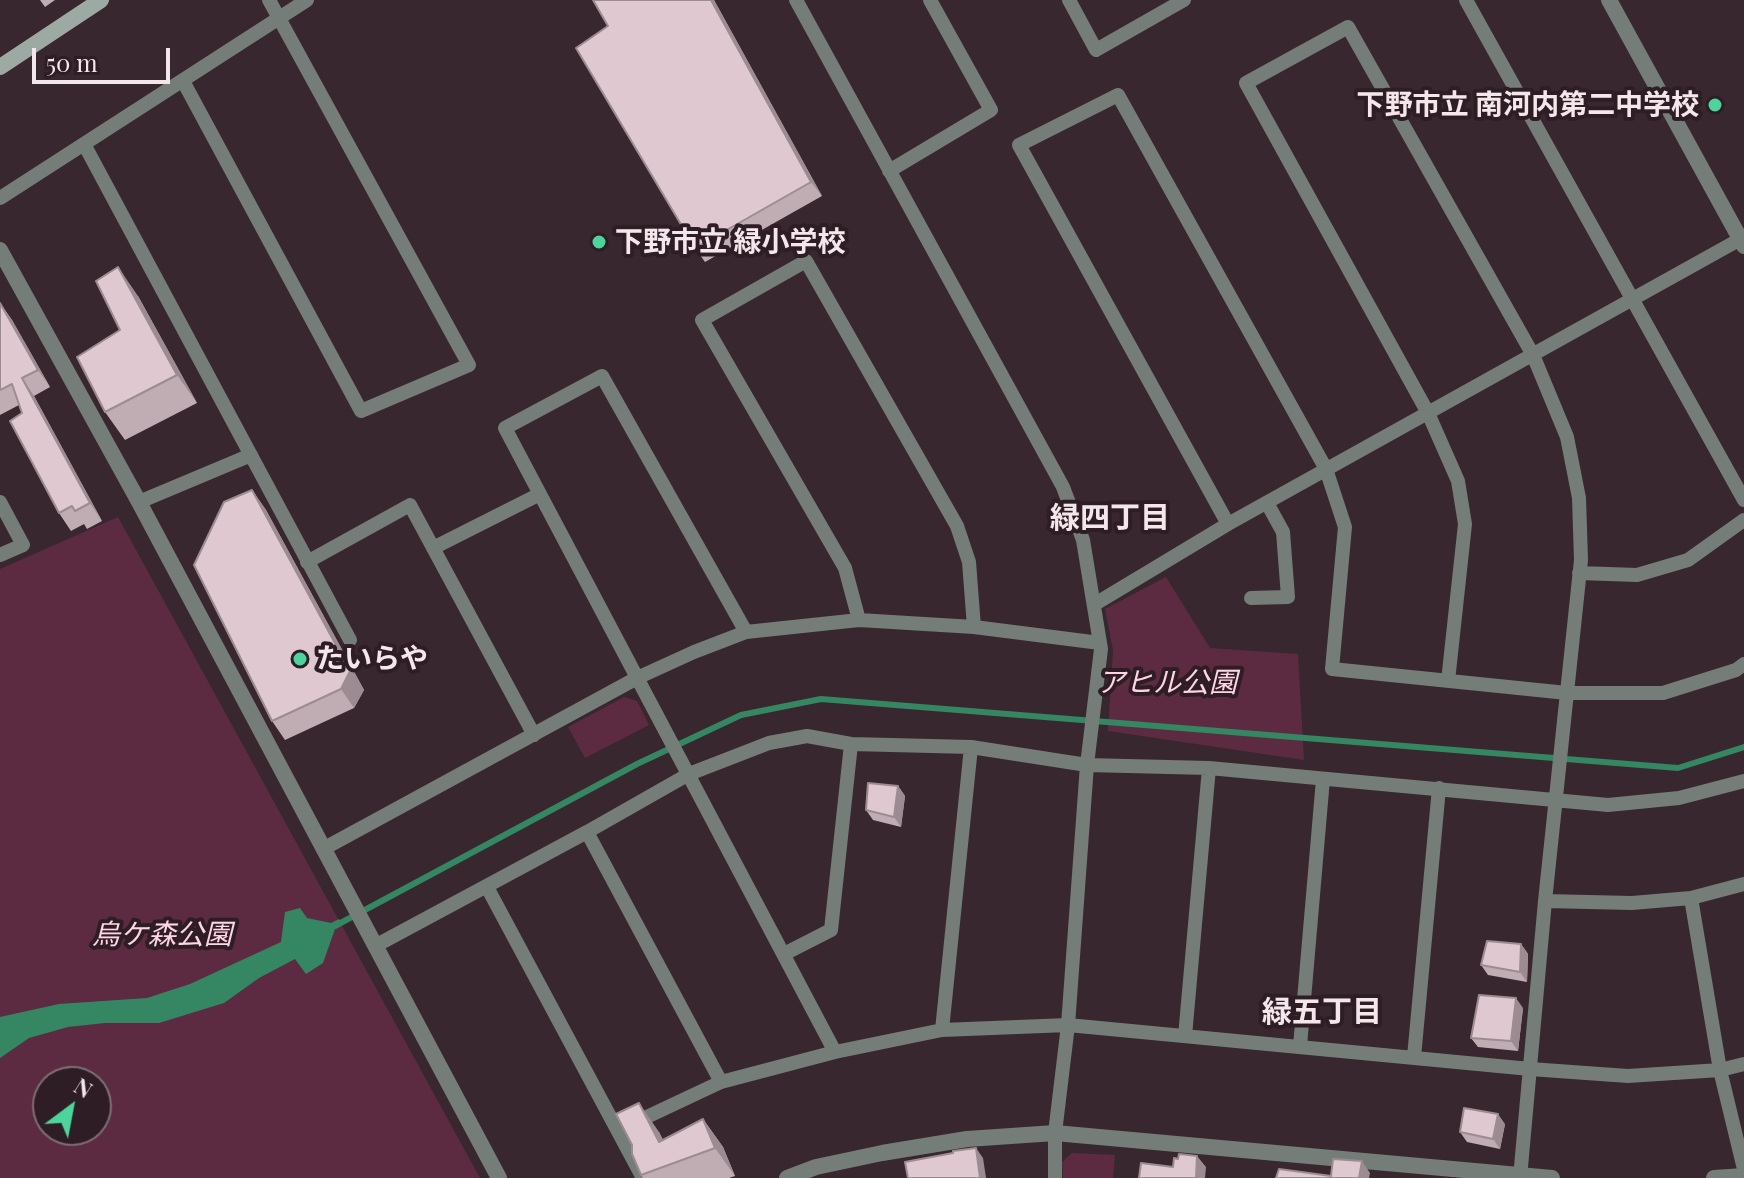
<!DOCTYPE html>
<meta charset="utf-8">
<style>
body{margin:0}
#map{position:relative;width:1744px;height:1178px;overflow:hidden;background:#38272e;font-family:"Playfair Display",serif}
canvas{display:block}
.north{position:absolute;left:32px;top:1066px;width:80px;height:80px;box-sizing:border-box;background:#2e1d24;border:2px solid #7d6e74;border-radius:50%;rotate:32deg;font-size:22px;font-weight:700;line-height:32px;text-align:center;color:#f3e7eb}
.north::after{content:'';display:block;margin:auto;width:28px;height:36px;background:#4bd49b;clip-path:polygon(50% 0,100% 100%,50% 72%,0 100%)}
.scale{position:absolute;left:32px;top:48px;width:138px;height:36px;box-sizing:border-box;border:4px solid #f3e7eb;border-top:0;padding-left:10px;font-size:24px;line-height:28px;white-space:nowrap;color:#f3e7eb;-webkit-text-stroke:6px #2e1d24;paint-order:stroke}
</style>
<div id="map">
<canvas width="1744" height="1178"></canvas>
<div class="north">N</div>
<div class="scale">50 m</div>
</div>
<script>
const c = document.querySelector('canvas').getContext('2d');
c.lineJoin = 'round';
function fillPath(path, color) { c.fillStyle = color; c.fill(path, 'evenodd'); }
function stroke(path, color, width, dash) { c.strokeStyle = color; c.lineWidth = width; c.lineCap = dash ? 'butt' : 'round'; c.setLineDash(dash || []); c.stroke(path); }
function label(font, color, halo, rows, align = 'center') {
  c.font = font + ' "Playfair Display","Noto Sans JP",serif'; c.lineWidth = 8; c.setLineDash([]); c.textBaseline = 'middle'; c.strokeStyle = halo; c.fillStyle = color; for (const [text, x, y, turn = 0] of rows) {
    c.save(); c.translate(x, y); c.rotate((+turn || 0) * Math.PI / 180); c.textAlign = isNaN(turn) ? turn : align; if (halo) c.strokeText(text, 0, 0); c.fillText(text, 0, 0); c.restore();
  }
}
fillPath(new Path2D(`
 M118,517L480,1178H0V569ZM48,1082H96V1130H48Z
 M1166,577L1210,648L1298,654L1304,760L1108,731L1113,650L1105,609Z
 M624,697L637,701L649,725L585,758L568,727Z
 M1072,1153L1115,1155L1113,1178H1063L1062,1162Z`), '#5c2b41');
fillPath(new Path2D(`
 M300,908L307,918L331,923L339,919L342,924L335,929L323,963L306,974L295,959L259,978L224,1003L159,1023H105L68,1027L29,1038L0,1058V1017L59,1004L147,998L190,984L281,942L285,912Z`), '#358663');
stroke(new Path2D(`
 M335,926L637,764L741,715L821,699L1678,768L1744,747`), '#358663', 6);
stroke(new Path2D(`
 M796,0L1063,487L1083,540L1101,649L1087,765L1068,1025L1055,1133V1178
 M1069,0L1096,50L1184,0
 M1466,0L1744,500
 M183,81L361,411L469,365L269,0
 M84,144L350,640
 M889,171L991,110L930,0
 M0,198L307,0
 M0,502L23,545L0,555
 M139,502L251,455
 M1228,524L1019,145L1118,95L1326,469L1345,527L1332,669L1567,693H1663L1736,670L1744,664
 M433,548L540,494
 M307,562L410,505L534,735
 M1579,573L1637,575L1688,560L1744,520
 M1251,598L1288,597L1283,532L1267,503
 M1095,604L1228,524L1744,237
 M974,627L1100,643
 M746,632L602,376L505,428L835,1052
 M1448,681L1465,524L1458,481L1428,413L1246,83L1348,27L1533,355L1567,437L1579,498L1581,560L1545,901L1520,1178
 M587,832L721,1082
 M323,849L637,678L694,652L746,632L859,620L845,568L702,320L806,261L957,526L969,562L974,627L859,620
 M1744,884L1691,898L1720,1070L1744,1169
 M487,887L643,1178
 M1545,901L1632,903L1691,898
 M375,946L587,832L689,774L769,743L807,736L851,744L971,747L1087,765L1209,768L1608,805L1679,798L1744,781
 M784,954L831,930L851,744
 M942,1030L971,747
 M1185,1036L1209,768
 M1300,1046L1323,779
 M1414,1057L1439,788
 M619,1130L721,1082L835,1052L942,1030L1068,1025L1530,1069L1628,1076L1720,1070L1744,1064`), '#747d78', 14);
stroke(new Path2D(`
 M1609,0L1744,246
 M0,250L139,502L499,1178
 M787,1178L816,1167L882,1153L967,1139L1055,1133L1552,1178
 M1714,1178L1744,1176`), '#747d78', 16);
stroke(new Path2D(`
 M0,67L101,0`), '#9caaa3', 16);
fillPath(new Path2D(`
 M40,0H55L45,7Z
 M714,0L822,196L705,262L695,248Z
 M138,296L197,403L125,440L105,412L120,330Z
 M0,303L12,320L50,387L34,396L102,521L87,529L84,524L71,531L59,513L19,405L0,415Z
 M252,490L266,510L364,690L354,708L285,740L272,721Z
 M898,786L905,796L901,827L873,820L866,810Z
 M1521,944L1528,954L1527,982L1488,975L1481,965Z
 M1523,1008L1518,1051L1478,1047L1471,1038Z
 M703,1119L723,1147L735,1176L729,1178H643L641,1175L659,1132L663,1140Z
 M1505,1124L1500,1149L1467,1142L1460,1132Z`), '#c0acb3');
fillPath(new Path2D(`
 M711,0H714L822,196L811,182Z
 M118,267L138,296L197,403L177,375Z
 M0,303L12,320L50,387L38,370Z
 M22,378L34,396L102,521L90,503Z
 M252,490L266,510L364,690L354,708L341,689Z
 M898,786L905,796L901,827L894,817Z
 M1521,944L1528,954L1527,982L1520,972Z
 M1516,998L1523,1008L1518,1051L1511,1041Z
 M639,1103L659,1132L674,1163L659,1142Z
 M1498,1114L1505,1124L1500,1149L1493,1139Z
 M703,1119L723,1147L735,1176L715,1148Z
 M976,1148L983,1158L986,1178H980Z
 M1197,1156L1206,1167L1205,1178H1196Z
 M1362,1161L1370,1173L1369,1178H1359Z`), '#9c8c92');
const building = new Path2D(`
 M593,0H711L811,182L695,248L576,48L608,26Z
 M118,267L177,375L105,412L77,357L120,330L96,281Z
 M0,303L38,370L22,378L90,503L75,511L72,506L59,513L10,421L22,413L12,384L0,390Z
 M252,490L350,671L341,689L272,721L194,565L224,502Z
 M868,783L898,786L894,817L866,810Z
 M1487,941L1521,944L1520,972L1481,965Z
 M1479,995L1516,998L1511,1041L1471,1038Z
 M639,1103L659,1142L703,1119L715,1148L641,1175L632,1154V1145L616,1114Z
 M1464,1108L1498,1114L1493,1139L1460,1132Z
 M976,1148L980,1178H908L905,1162L953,1153V1151Z
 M1179,1154L1197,1156L1196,1178H1139L1141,1163L1173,1167L1174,1158L1178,1159Z
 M1333,1159L1362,1161L1359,1178H1276L1279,1169L1331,1176Z`);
fillPath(building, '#dfc8d0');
stroke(building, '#9c8c92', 2);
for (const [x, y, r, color] of [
 [1715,105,8,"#4bd49b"],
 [599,242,8,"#4bd49b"],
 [300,659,8,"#4bd49b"]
]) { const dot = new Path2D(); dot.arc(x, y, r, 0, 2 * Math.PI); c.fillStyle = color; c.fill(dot); stroke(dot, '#2e1d24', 3); }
label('bold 28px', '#f3e7eb', '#2e1d24', [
 ["下野市立 南河内第二中学校",1699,105,"right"],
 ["下野市立 緑小学校",615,242],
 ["たいらや",316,659]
], 'left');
label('italic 28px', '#ffd5e5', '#2e1d24', [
 ["アヒル公園",1167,683],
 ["烏ケ森公園",162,935]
]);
label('bold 30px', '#f3e7eb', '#2e1d24', [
 ["緑四丁目",1110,519],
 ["緑五丁目",1322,1013]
]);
</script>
